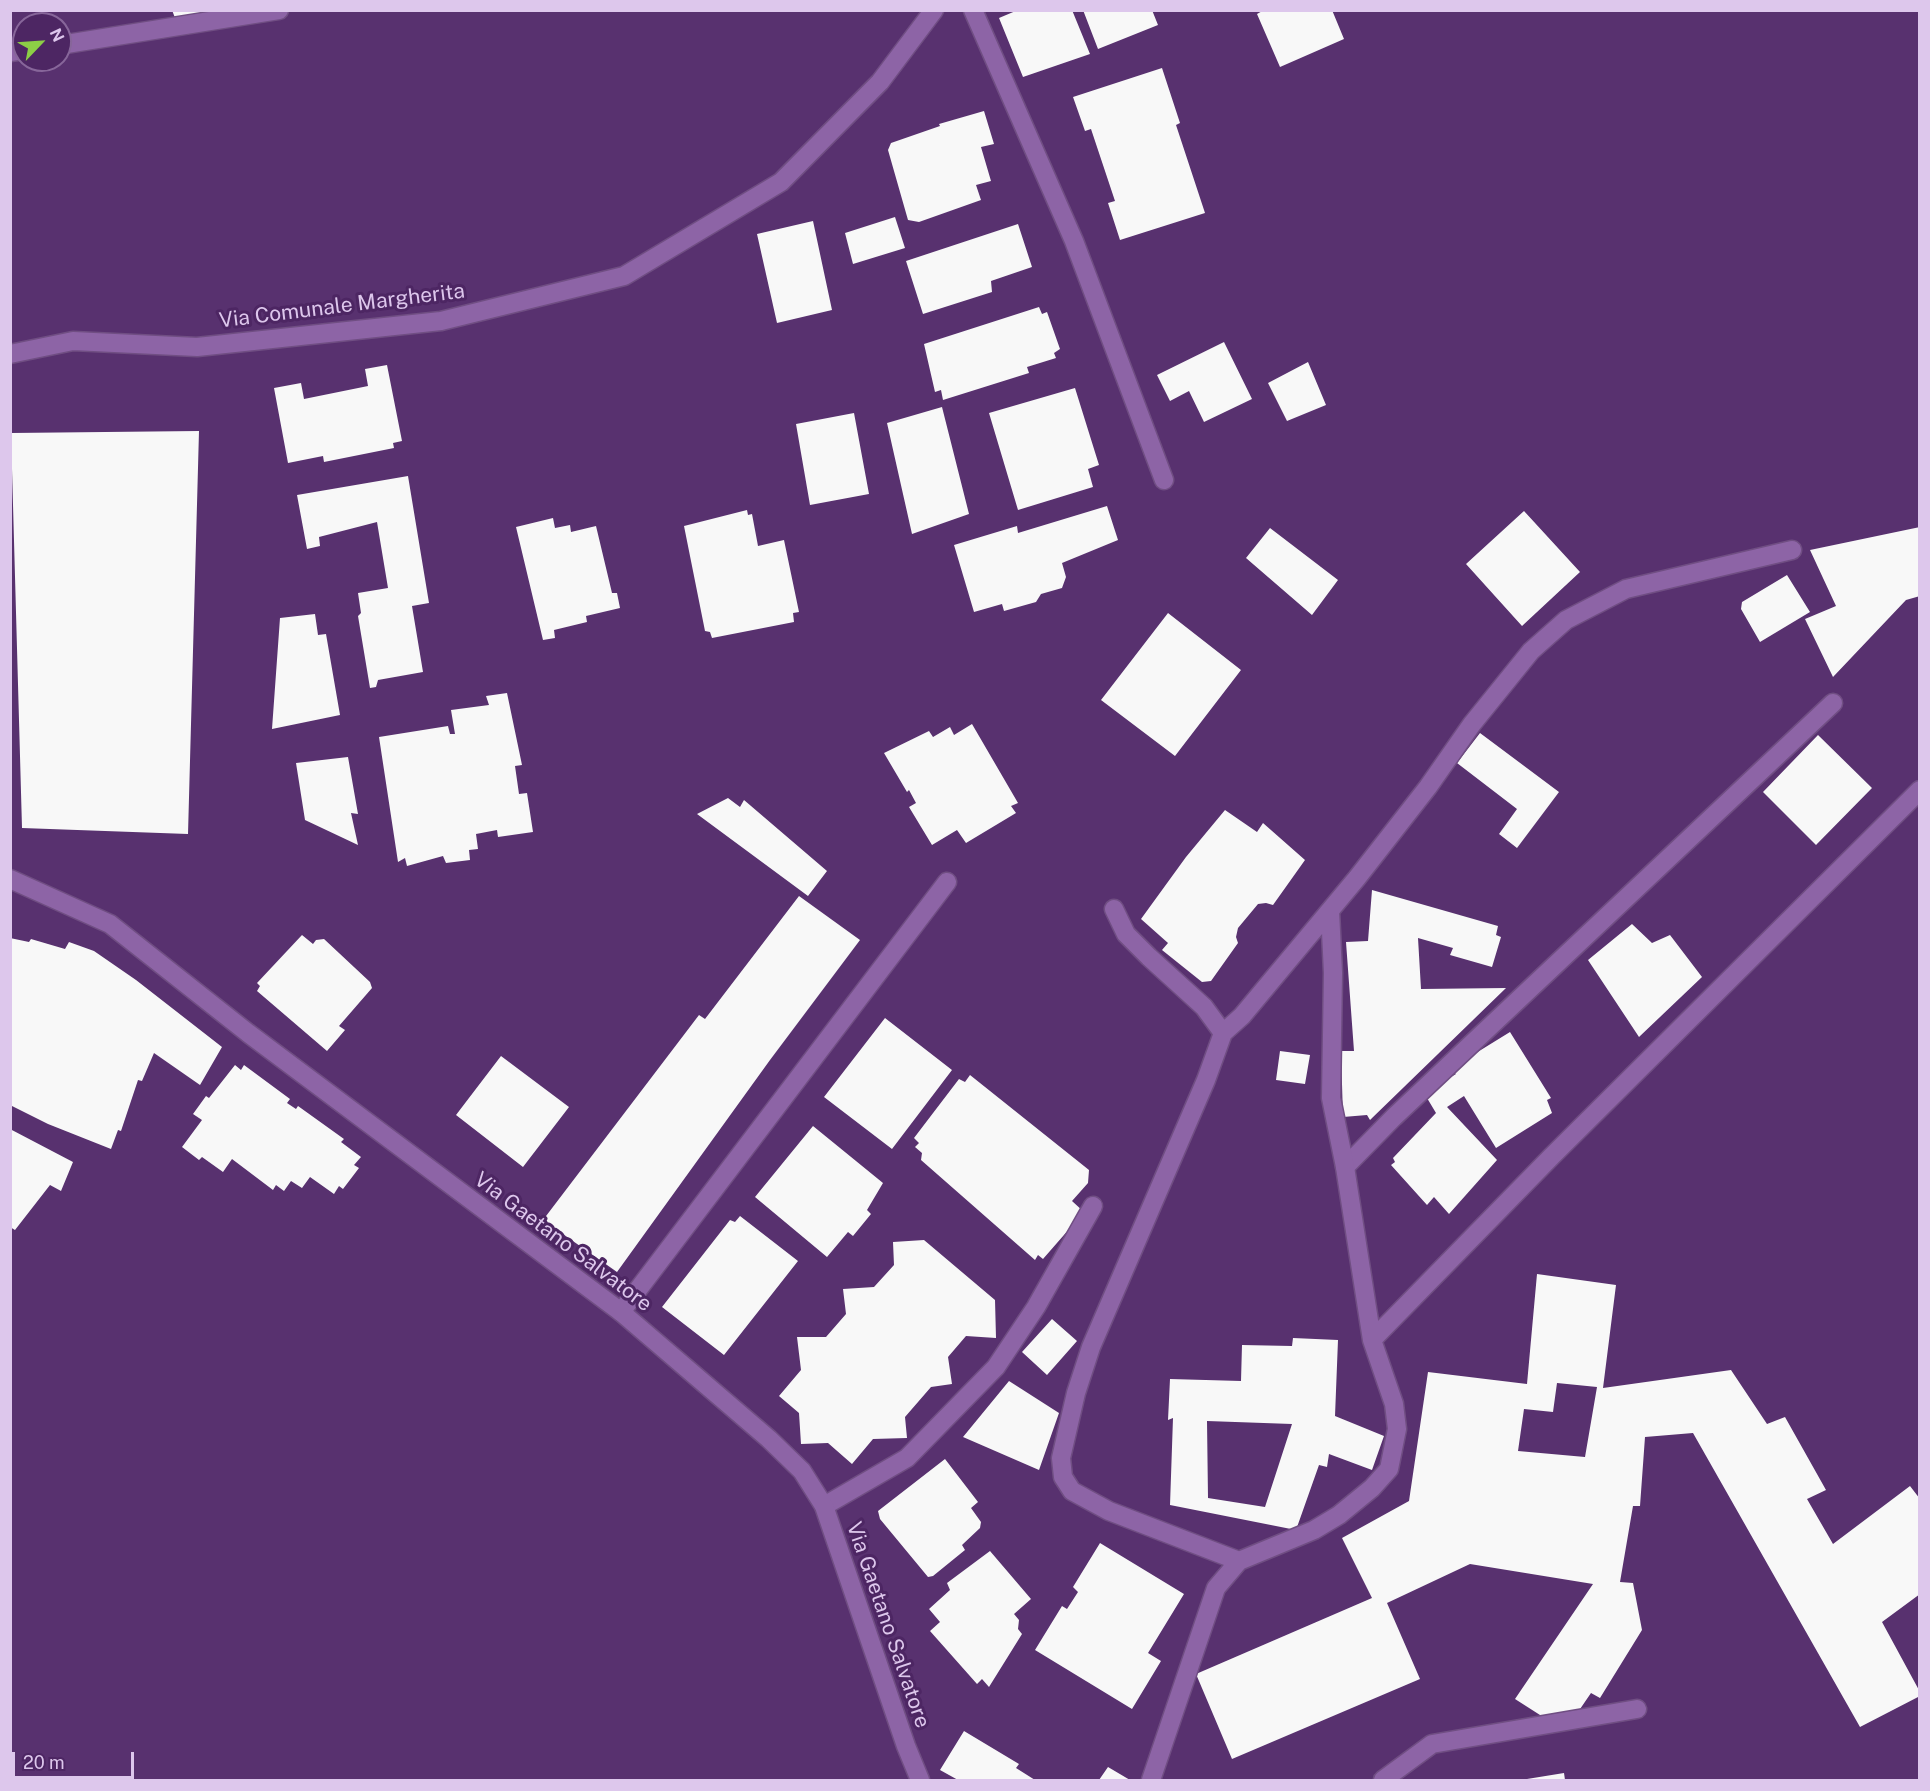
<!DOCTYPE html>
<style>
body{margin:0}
#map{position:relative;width:1930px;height:1791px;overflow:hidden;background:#58316f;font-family:"Public Sans",sans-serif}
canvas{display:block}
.frame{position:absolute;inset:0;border:12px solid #ddc7ec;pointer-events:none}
.north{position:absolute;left:12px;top:12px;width:60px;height:60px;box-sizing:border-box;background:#4d2663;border:2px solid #87669a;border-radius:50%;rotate:65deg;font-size:16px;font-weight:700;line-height:24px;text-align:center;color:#ddc7ec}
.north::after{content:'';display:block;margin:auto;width:21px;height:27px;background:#8cce46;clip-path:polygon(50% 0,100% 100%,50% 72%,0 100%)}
.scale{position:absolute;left:12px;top:1752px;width:122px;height:27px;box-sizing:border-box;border:3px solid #ddc7ec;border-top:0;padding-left:8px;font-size:18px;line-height:21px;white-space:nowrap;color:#ddc7ec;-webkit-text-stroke:4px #4d2663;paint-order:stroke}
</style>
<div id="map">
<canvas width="1930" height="1791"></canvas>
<div class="frame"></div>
<div class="north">N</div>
<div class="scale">20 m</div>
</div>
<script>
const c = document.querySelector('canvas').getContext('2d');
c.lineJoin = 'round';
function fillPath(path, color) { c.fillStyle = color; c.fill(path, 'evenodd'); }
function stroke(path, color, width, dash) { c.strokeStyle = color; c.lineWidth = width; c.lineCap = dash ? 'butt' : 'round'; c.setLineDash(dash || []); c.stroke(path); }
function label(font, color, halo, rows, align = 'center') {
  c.font = font + ' "Public Sans",sans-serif'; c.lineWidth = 6; c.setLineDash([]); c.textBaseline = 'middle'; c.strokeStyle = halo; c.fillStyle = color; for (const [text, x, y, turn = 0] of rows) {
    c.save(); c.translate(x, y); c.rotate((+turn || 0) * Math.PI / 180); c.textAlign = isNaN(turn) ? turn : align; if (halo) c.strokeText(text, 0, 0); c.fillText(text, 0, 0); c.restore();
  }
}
fillPath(new Path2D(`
 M172,10H214V12L175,18Z
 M1018,10H1072L1090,54L1023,77L999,18Z
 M1083,10H1152L1158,25L1098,49Z
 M1264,10H1332L1344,39L1280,67L1257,14Z
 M1162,68L1180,123L1176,125L1205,213L1120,240L1108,203L1115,201L1091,129L1085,131L1073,97Z
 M984,111L994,144L981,147L991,181L976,185L981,200L919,222L908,220L888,150L891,143L940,126L939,124Z
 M895,217L905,248L853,264L845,233Z
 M813,221L832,310L777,323L757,234Z
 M1018,224L1032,267L991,281L992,292L923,314L906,261Z
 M1039,307L1042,314L1047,312L1060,349L1054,353L1056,358L1027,367L1029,373L943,400L941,390L935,392L924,344Z
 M1224,342L1252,399L1204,422L1189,391L1170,401L1157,375Z
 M1308,362L1326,405L1287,421L1268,383Z
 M387,365L402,441L393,443L394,448L324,462L323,456L288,463L274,388L301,383L304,399L368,386L365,369Z
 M1075,388L1099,465L1088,469L1093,487L1018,510L989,413Z
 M942,407L969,514L912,534L887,423Z
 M854,413L869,494L810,505L796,424Z
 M199,431L188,834L22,828L11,433Z
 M408,476L429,603L412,606L423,672L378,680L376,687L370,688L358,616L361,613L358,593L388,588L377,522L319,537L320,546L307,549L297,495Z
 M1107,506L1118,540L1062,563L1066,577L1062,588L1041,594L1036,602L1004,611L1002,604L974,612L954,545L1017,526L1018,533Z
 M747,510L748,515L752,514L758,546L784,540L799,612L793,613L794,622L712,638L710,632L705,631L684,526Z
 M1524,511L1580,572L1522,626L1466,564Z
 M553,518L555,528L570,525L571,532L596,526L612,593H617L620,608L586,616L587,622L554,630L555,638L543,640L516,527Z
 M1920,527V596L1906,600L1833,677L1805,619L1836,606L1810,550Z
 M1270,528L1338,580L1312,615L1246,558Z
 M1787,575L1810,612L1760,642L1741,609L1742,602Z
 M1168,613L1241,670L1175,756L1101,700Z
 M315,614L318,635L326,634L340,715L272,729L280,618Z
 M507,693L522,765L515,766L519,794L527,793L533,832L498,837L497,830L476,834L478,849L469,850L470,860L446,863L443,856L407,866L405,858L398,862L379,737L448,726L450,734H455L451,710L489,705L486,696Z
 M972,724L1018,803L1011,806L1016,813L966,843L957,830L932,845L909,807L916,803L909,790L907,792L884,753L929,731L933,737L950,727L954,735Z
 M1480,733L1559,792L1517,848L1499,834L1517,809L1457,763Z
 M1818,735L1872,788L1816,845L1763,792Z
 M348,757L358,814L351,813L358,845L305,820L296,763Z
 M728,798L740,807L744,800L827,871L808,896L697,814Z
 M1225,810L1257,832L1263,823L1305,860L1273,905L1266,903L1258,904L1238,928L1236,937L1238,943L1211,981L1202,982L1162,950L1168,943L1141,919L1186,857Z
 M1372,890L1498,926L1496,935L1501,937L1492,967L1450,955L1453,948L1418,938L1421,989L1506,988L1370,1120L1367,1115L1343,1117L1341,1051H1354L1346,942L1368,941Z
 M799,896L860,940L770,1060L617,1272L543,1220L699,1015L705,1019Z
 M1632,924L1652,943L1670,935L1702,977L1639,1037L1588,960Z
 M302,935L313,944L316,940L324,939L370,982L372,988L339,1026L345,1030L327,1051L257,991L260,986L257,983Z
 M10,938L29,942L31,939L65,949L69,942L94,951L136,980L222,1047L200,1085L154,1053L142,1081L138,1080L121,1131L118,1130L111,1149L48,1124L10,1105Z
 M885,1018L952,1070L892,1149L824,1097Z
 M1510,1032L1551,1098L1547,1100L1552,1113L1496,1148L1464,1096L1447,1107L1497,1160L1449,1214L1434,1197L1427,1205L1391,1165L1395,1162L1393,1158L1436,1113L1424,1093L1456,1074L1450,1069Z
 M1280,1051L1310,1055L1305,1084L1276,1080Z
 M501,1056L569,1107L523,1167L456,1115Z
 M235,1065L241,1070L244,1065L290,1099L287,1103L296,1109L298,1106L344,1139L341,1142L361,1157L354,1165L359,1168L343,1189L339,1186L334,1194L310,1177L302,1188L291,1181L284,1191L276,1185L273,1190L232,1159L223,1172L202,1157L199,1160L182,1147L202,1120L193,1114L206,1096L209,1098Z
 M970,1075L1089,1170L1088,1183L1072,1201L1084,1212L1043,1259L1038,1255L1035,1260L921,1160L922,1153L915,1147L919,1143L914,1138L959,1079L965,1082Z
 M813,1126L883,1183L867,1210L871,1214L853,1236L848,1232L827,1257L755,1197Z
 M10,1129L73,1162L61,1191L50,1185L15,1230L10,1227Z
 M740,1216L798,1261L724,1355L662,1307L730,1220L735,1222Z
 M924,1240L995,1300L996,1338L966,1336L948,1357L952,1384L931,1387L905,1417L907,1438L873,1439L852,1464L828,1443L801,1444L799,1413L779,1396L801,1370L797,1337H826L846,1314L843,1289L874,1287L894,1265L893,1242Z
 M1537,1274L1616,1285L1603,1388L1731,1370L1767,1424L1785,1417L1826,1490L1807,1499L1833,1544L1910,1486L1920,1499V1594L1882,1622L1920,1692V1696L1860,1727L1693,1433L1645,1437L1640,1506H1633L1620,1582L1633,1583L1642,1630L1600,1698L1591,1693L1565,1731L1515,1699L1593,1584L1470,1564L1387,1603L1420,1679L1232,1759L1196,1674L1372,1598L1342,1538L1409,1501L1428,1372L1527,1384ZM1557,1383L1597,1387L1585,1457L1518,1451L1524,1409L1553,1412Z
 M1052,1319L1077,1341L1047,1375L1022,1352Z
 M1293,1338L1338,1340L1335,1416L1384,1436L1372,1470L1329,1454L1327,1467L1319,1465L1296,1530L1170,1505L1173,1418L1168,1420L1170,1379L1241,1381L1242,1345L1292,1346ZM1207,1421L1292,1424L1265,1507L1208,1498Z
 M1009,1381L1059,1413L1039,1470L963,1437Z
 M945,1459L978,1502L971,1508L981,1522L980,1528L962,1545L965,1550L933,1576L928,1577L880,1519L878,1511Z
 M1100,1543L1184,1594L1148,1653L1161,1661L1132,1709L1035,1650L1062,1606L1067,1609L1078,1592L1073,1587Z
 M990,1551L1031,1599L1014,1614L1019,1620L1018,1629L1022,1634L989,1687L982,1679L977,1684L930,1631L940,1622L929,1609L950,1590L947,1583Z
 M964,1731L1019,1764L1016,1768L1035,1780H958L940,1770Z
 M1108,1767L1130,1780H1099Z
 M1564,1773L1565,1780H1527V1779Z`), '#f8f8f8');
const lane = new Path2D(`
 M1345,1167L1394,1117L1833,703
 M824,1506L907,1458L996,1367L1036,1307L1093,1206`);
const street = new Path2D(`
 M973,10L1074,241L1164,480
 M60,45L279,10
 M10,52L24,50
 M10,354L73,341L197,347L441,321L624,276L781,182L880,82L934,10
 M1114,909L1126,934L1149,957L1204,1007L1223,1033L1206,1080L1091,1347L1076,1393L1061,1458L1063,1477L1072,1491L1109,1511L1239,1561
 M1223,1033L1242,1016L1357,878L1428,787L1472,724L1531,651L1566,620L1626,589L1792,550
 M621,1312L947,882
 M1372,1340L1551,1157L1920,790
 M1151,1780L1216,1588L1239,1561L1314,1530L1339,1515L1372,1488L1389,1469L1397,1429L1394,1404L1372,1340L1345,1167L1331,1098L1333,973L1330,911
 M1383,1780L1432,1744L1637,1709`);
const secondary = new Path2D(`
 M10,879L110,924L248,1033L621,1312L769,1439L802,1471L824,1506L906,1746L920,1780`);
stroke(lane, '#704e83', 21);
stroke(street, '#704e83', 21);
stroke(secondary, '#704e83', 21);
stroke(lane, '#8d64a6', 18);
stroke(street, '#8d64a6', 18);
stroke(secondary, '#8d64a6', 18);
label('21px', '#ddc7ec', '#4d2663', [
 ["Via Comunale Margherita",342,306,-7],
 ["Via Gaetano Salvatore",563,1242,37],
 ["Via Gaetano Salvatore",888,1625,71]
]);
</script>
